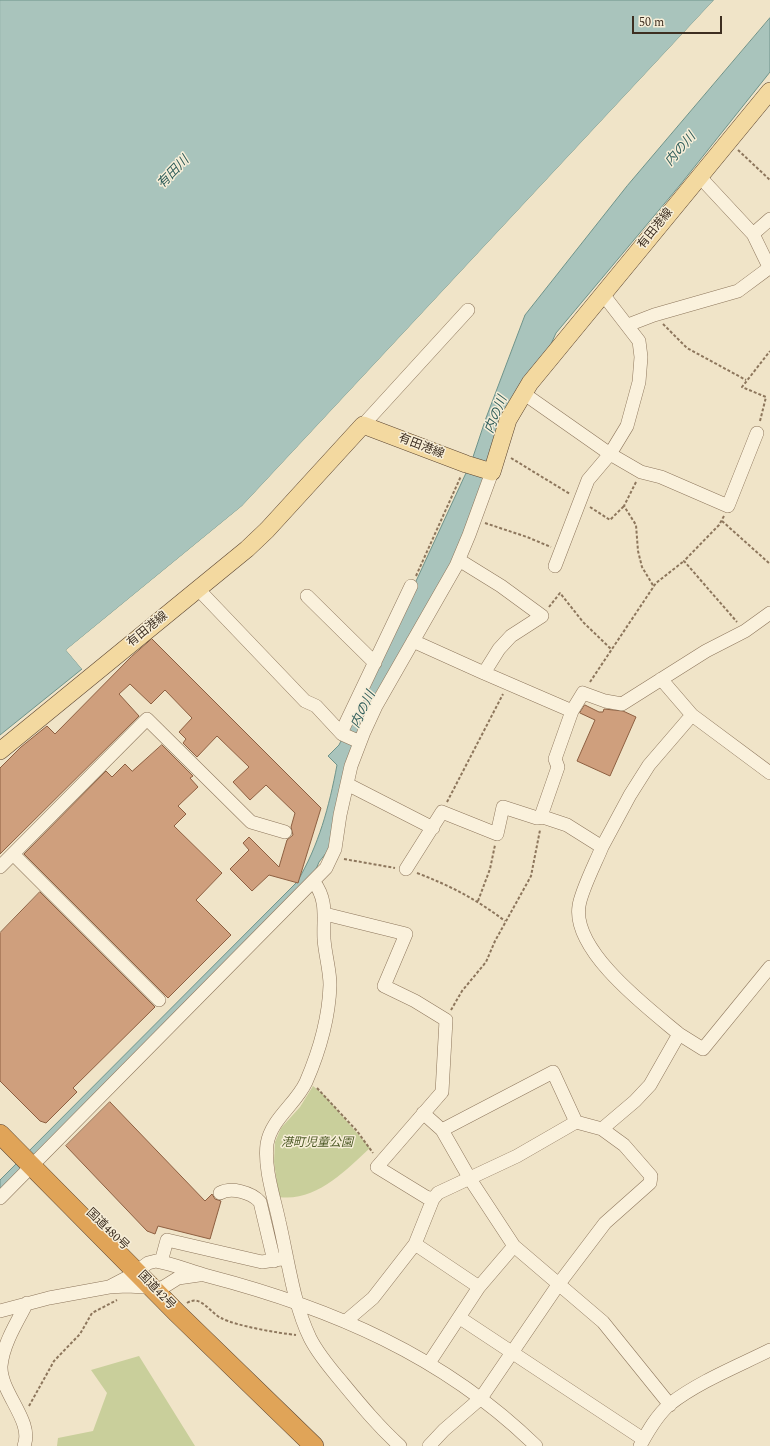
<!DOCTYPE html>
<meta charset="utf-8">
<style>
body{margin:0}
#map{position:relative;width:770px;height:1446px;overflow:hidden;background:#f0e4c8;font-family:Spectral,serif}
canvas{display:block}
.scale{position:absolute;left:632px;top:16px;width:90px;height:18px;box-sizing:border-box;border:2px solid #3d2e20;border-top:0;padding-left:5px;font-size:12px;line-height:14px;white-space:nowrap;color:#3d2e20;-webkit-text-stroke:3px #f7eed8;paint-order:stroke}
</style>
<div id="map">
<canvas width="770" height="1446"></canvas>
<div class="scale">50 m</div>
</div>
<script>
const c = document.querySelector('canvas').getContext('2d');
c.lineJoin = 'round';
function fillPath(path, color) { c.fillStyle = color; c.fill(path, 'evenodd'); }
function stroke(path, color, width, dash) { c.strokeStyle = color; c.lineWidth = width; c.lineCap = dash ? 'butt' : 'round'; c.setLineDash(dash || []); c.stroke(path); }
function label(font, color, halo, rows, align = 'center') {
  c.font = font + ' Spectral,"Noto Sans JP",serif'; c.lineWidth = 3; c.setLineDash([]); c.textBaseline = 'middle'; c.strokeStyle = halo; c.fillStyle = color; for (const [text, x, y, turn = 0] of rows) {
    c.save(); c.translate(x, y); c.rotate((+turn || 0) * Math.PI / 180); c.textAlign = isNaN(turn) ? turn : align; if (halo) c.strokeText(text, 0, 0); c.fillText(text, 0, 0); c.restore();
  }
}
fillPath(new Path2D(`
 M313,1086L324,1095L370,1148C345,1171 316,1202 279,1197L274,1162L275,1142L281,1128L300,1107Z
 M139,1356L195,1446H57L58,1438L93,1431L107,1393L91,1370Z`), '#c9cf9b');
const water = new Path2D(`
 M0,0H714L242,506L66,650L82,669L0,735Z
 M770,18V72L680,185L556,333L452,562L372,701L330,848L319,862L314,874L0,1193V1180L297,882C319,845 329,807 337,765L328,756L339,745L356,711L472,460L486,418L525,315L627,186Z`);
fillPath(water, '#a9c4bc');
stroke(water, '#6f938a', 1);
fillPath(new Path2D(`
 M714,0L716,1L244,507L69,650L84,668L82,669L66,650L242,506Z`), '#f0e4c8');
const building = new Path2D(`
 M152,639L321,808L298,883L269,875L252,891L230,869L249,850L243,843L249,837L279,867L287,840L293,835L291,827L295,813L266,785L250,800L233,782L249,767L217,736L197,757L183,743L186,739L179,732L192,718L165,690L151,704L130,684L119,694L139,716L0,854V768L21,747L47,726L55,734L131,657Z
 M585,705L599,712H603L604,709L623,711L636,717L610,776L577,761L595,720L580,713Z
 M162,745L193,776L190,778L198,787L178,806L186,814L174,826L222,873L196,900L231,935L168,998L24,854L106,771L112,777L125,764L132,771Z
 M40,892L155,1007L73,1088L77,1092L46,1123L40,1121L0,1081V933Z
 M110,1102L205,1201L212,1194L215,1199L221,1201L210,1239L158,1226L155,1234L147,1231L66,1146Z`);
fillPath(building, '#cf9f7d');
stroke(building, '#8d5f41', 1);
const minor = new Path2D(`
 M699,176L753,234L770,269
 M753,234L770,219
 M628,325L654,315L738,291L769,268
 M523,393L610,454L641,472L661,477L728,506L757,433
 M363,425L468,310
 M555,566L588,480L610,454L627,426L639,382L641,357L639,341L602,293
 M198,589L305,701L316,706L342,734L360,742
 M307,596L375,663
 M413,641L484,673L499,649L511,636L542,616L501,586L459,560
 M484,673L572,711
 M661,679L692,715
 M341,733L411,586
 M347,784L433,828
 M541,816L558,767L555,759L572,711L583,693L605,701L622,704L706,651L745,631L770,613
 M602,847L630,795L649,765L692,715L770,773
 M13,854L159,1000
 M0,867L147,719L251,822L285,832
 M406,869L442,812L497,834L503,807L537,818L543,817L567,825L602,847C596,862 581,891 579,906C572,951 648,1008 679,1034
 M314,882C328,901 323,917 324,939C325,954 330,970 330,985C329,1017 319,1052 306,1082C296,1104 271,1119 267,1144C264,1169 274,1197 279,1221C288,1259 293,1303 310,1338C318,1354 330,1368 341,1381C360,1404 378,1426 400,1446
 M325,914L406,934L384,986L415,1001L446,1020L442,1092L377,1167L426,1197L433,1199
 M423,1113L442,1130L470,1179L514,1246L603,1322L670,1405
 M602,1129L635,1101L650,1085L679,1034L703,1049L770,967
 M442,1130L553,1072L576,1122
 M220,1193C231,1187 251,1192 260,1202L274,1261
 M0,1198L326,868L335,849L340,815L351,766L364,732L376,706L456,566L469,535L492,472
 M415,1244L479,1287
 M161,1262L167,1240L262,1262L287,1258
 M109,1287L132,1275L148,1263L156,1261C173,1264 190,1271 208,1276C331,1308 444,1356 536,1446
 M0,1311L49,1298L109,1287L127,1286L162,1288L178,1278L199,1275
 M460,1318L643,1439
 M346,1321L373,1298L415,1244L433,1199L438,1193L517,1156L576,1122L602,1129L624,1145L651,1176L650,1183L605,1223L558,1285L481,1398L444,1430L429,1446
 M429,1363L479,1287L514,1246
 M24,1446C34,1421 0,1393 1,1366C3,1344 17,1322 27,1303
 M640,1446C648,1431 657,1415 670,1404C698,1382 738,1366 770,1350`);
const major = new Path2D(`
 M0,751L247,549L267,530L363,425L466,464L492,472L508,420L530,383L770,91`);
const highway = new Path2D(`
 M0,1134L177,1313L314,1446`);
stroke(minor, '#8d765c', 14);
stroke(major, '#5b4430', 18);
stroke(highway, '#5b4430', 20);
stroke(new Path2D(`
 M738,150L770,180
 M663,324L687,348L746,380
 M760,421L766,397L742,387L770,351
 M511,458L570,494
 M636,482L624,506L636,525L638,551L642,567L654,587
 M590,507L610,520L624,506
 M724,516L719,525L684,561L737,622
 M722,521L770,564
 M485,523L527,537L551,547
 M416,576L461,476
 M549,607L560,593L583,622L612,650
 M590,682L656,583L684,561
 M447,802L503,694
 M344,859L395,868
 M417,873C451,886 476,899 505,921
 M478,901L490,869L495,845
 M451,1010L462,991L486,962L495,941L531,876L540,830
 M317,1088L357,1131L373,1153
 M187,1303C201,1294 210,1313 221,1318C236,1326 278,1333 296,1335
 M29,1406L54,1361L80,1334L92,1313L117,1300`), '#8d765c', 2, [3, 2]);
stroke(minor, '#faf1dc', 13);
stroke(major, '#f3d9a0', 17);
stroke(highway, '#e0a458', 19);
label('12px', '#3d2e20', '#f7eed8', [
 ["有田港線",656,229,-51],
 ["有田港線",421,447,21],
 ["有田港線",148,630,-39],
 ["国道480号",107,1230,44],
 ["国道42号",156,1291,46]
]);
label('italic 12px', '#4d5a26', '#f7eed8', [
 ["港町児童公園",317,1144]
]);
label('italic 13px', '#2f5d5a', '#f7eed8', [
 ["内の川",681,150,-49],
 ["有田川",174,173,-46],
 ["内の川",497,415,-68],
 ["内の川",364,710,-64]
]);
</script>
